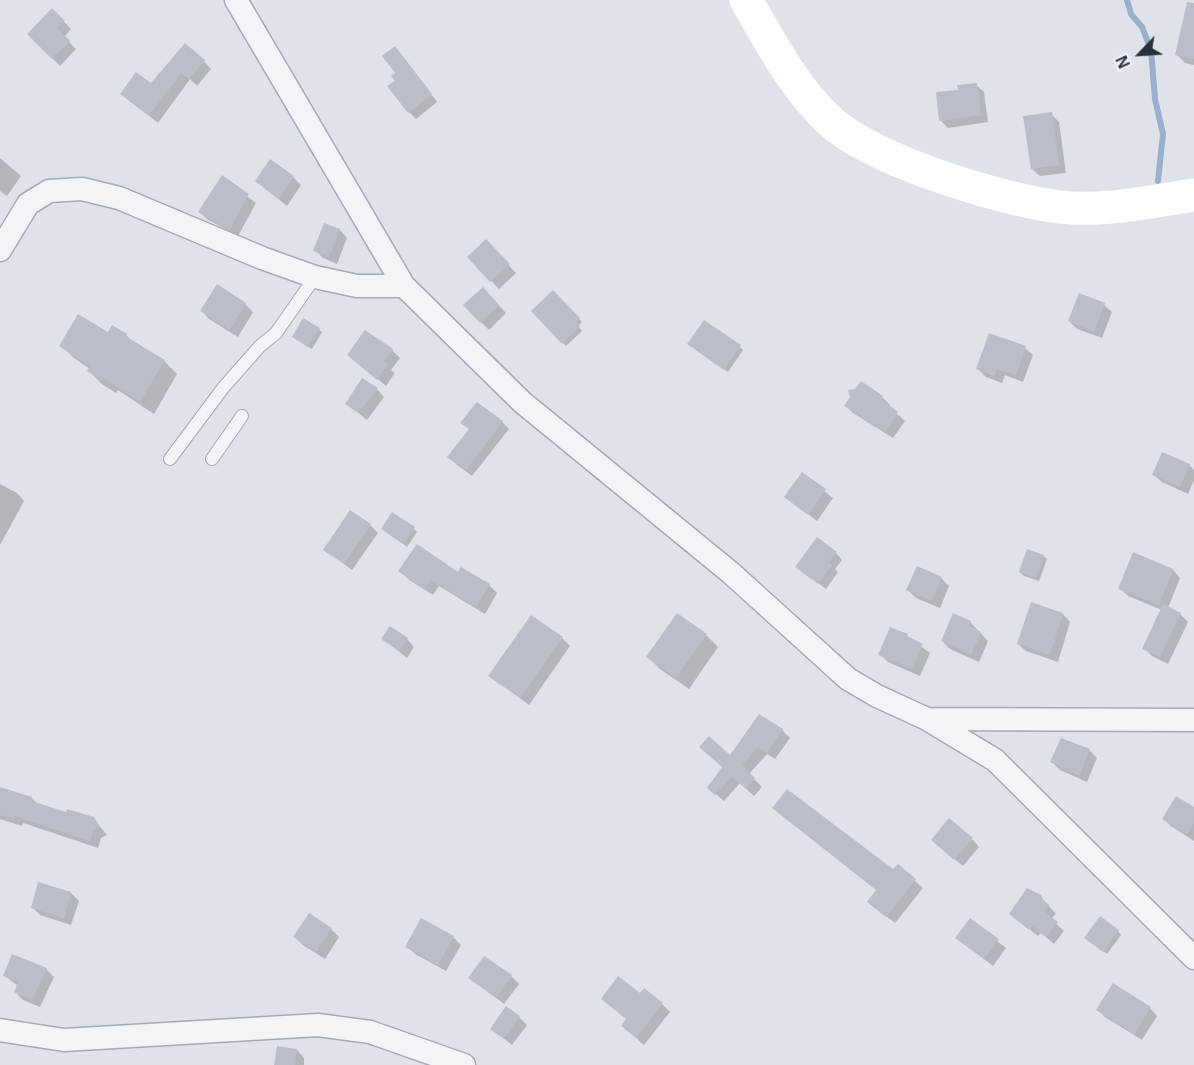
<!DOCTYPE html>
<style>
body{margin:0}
#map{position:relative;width:1194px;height:1065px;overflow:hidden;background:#dfe3e9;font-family:Arial,sans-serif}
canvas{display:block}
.north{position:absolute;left:1110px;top:24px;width:60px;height:60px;-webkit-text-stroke:4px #eff2f6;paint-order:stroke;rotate:245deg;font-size:16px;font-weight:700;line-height:24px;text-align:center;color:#283040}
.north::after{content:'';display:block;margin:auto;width:21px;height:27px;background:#283040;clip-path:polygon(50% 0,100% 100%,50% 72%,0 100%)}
</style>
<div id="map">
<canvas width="1194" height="1065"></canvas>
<div class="north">N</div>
</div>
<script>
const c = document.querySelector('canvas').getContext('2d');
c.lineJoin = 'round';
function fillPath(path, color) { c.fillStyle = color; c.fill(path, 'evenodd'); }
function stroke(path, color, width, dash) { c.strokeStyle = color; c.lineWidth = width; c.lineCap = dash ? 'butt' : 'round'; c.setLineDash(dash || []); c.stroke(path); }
fillPath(new Path2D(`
 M52,10L71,29L64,37L76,49L60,66L29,34Z
 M1194,29V65L1185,63L1177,55Z
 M401,55L437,102L416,119L409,112L397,81Z
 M204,61L211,69L197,86L190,79L158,123L122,94L151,85Z
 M976,85L984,92L988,122L948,128L941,121L959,91Z
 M1051,114L1059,122L1066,173L1040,176L1032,169Z
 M0,158L21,176L7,196L0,191Z
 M293,177L301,185L287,206L265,188Z
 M223,178L256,203L238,236L207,219L200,212Z
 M340,230L347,238L337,264L323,258L315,250Z
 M486,241L516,273L499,289L469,257Z
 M218,286L245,304L253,312L238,337L209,319L202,311Z
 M553,292L582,322L578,326L582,331L566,346L533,311Z
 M1080,295L1104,305L1112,312L1102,338L1077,329L1069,321Z
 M491,297L506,313L489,330L481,322Z
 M319,329L322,332L312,349L297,340Z
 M108,334L126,335L135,344L164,361L177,374L154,414L118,390L116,393L102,384L89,371L90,369L74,358L61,345Z
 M692,347H740L743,350L728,372Z
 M1025,348L1033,355L1023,382L1005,375L1002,383L986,377L978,369Z
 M392,350L400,358L391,370L395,373L386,386L357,362Z
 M377,389L384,397L367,420L347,404Z
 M882,397L890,405L889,407L905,421L893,438L853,413L846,406Z
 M502,422L509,429L472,476L456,464L470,430Z
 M1189,465L1194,470V480L1188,494L1162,482L1154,475Z
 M802,474L833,498L817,521L786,497Z
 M0,484L17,493L24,501L0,545Z
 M370,525L378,533L352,570L325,550Z
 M414,529L417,532L407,547L386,532Z
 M836,553L842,560L835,569L838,572L826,589L804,573Z
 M1134,554L1173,570L1180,578L1168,608L1180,614L1188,622L1168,664L1152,656L1144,648L1162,610L1128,596L1120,588Z
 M1043,556L1047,559L1039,581L1024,576L1020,572Z
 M462,569L490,586L497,593L485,614L439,586L433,595L408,579L400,571L458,574Z
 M941,578L949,586L940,608L916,598L908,590Z
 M1063,614L1070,622L1058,662L1026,651L1018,644Z
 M970,622L988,641L979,662L950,649L942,641Z
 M891,629L907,636L930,653L920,676L888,662L880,654Z
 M706,635L718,647L689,689L660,669L648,657Z
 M562,638L570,646L529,705L490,676Z
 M383,639H407L414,647L407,658Z
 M760,716L782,730L790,738L775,759L767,754L749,774L762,787L754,796L740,783L724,801L709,788Z
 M1089,750L1097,758L1087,782L1060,770L1052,762Z
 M0,788L31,798L39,805L67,814L94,819L107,835L101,838L98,848L23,823L22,826L0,819Z
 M1194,809V841L1171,826L1164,819Z
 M972,839L979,847L963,866L940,847Z
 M898,866L923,888L895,923L877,909L893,871Z
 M39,884L71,893L79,901L71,925L40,915L32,907Z
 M1040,896L1056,914L1051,919L1064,931L1054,944L1041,933L1038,936L1019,921Z
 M970,920L1006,948L993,966L957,938Z
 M331,929L339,937L325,959L303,945L295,937Z
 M1118,931L1121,935L1107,954L1090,941Z
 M453,937L461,945L446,971L415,954L407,946Z
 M46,969L54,977L40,1007L23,1000L15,992L18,986L5,976Z
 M511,976L519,984L504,1004L470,978Z
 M640,995L662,1004L670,1012L644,1045L623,1026L628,1020L603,999Z
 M1150,1008L1157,1016L1142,1040L1105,1017L1098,1010Z
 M519,1017L527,1025L512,1045L492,1029Z
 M297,1050L304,1058V1065H276Z`), '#0003');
stroke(new Path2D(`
 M1127,0L1131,14L1142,27L1151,50L1155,99L1163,134L1158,181`), '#99afca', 6);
fillPath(new Path2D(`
 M1187,2L1194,3V59L1175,55Z
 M52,8L65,21L57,28L70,41L52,59L27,34Z
 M185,43L205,60L189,79L181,73L149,116L120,94L136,72L151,83Z
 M395,46L432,94L408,113L387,86L395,81L391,76L395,73L382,56Z
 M977,83L981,115L939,121L936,92L958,90L957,85Z
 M1052,112L1059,165L1031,169L1023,116Z
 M270,159L294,176L278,199L255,181Z
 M222,175L249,194L229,230L198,212Z
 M324,223L340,229L329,257L313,251Z
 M486,239L510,264L490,282L467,257Z
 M217,284L246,303L230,330L200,311Z
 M483,287L499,305L480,323L463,305Z
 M553,290L580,318L576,322L580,326L562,344L531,311Z
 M1079,293L1105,303L1094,332L1068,321Z
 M78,314L108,332L112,325L127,334L125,336L165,360L140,402L104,378L103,381L87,371L90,366L59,346Z
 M303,318L320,328L308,347L292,337Z
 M704,320L741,345L724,370L687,344Z
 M365,330L393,349L384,362L388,364L377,380L347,355Z
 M989,333L1026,346L1016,375L997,369L994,376L976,369Z
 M362,378L378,388L358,413L345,404Z
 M861,381L883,396L881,399L898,412L885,432L844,406L850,397L848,390L855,389Z
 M477,402L503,421L465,471L447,457L469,429L460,423Z
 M1162,452L1190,464L1180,487L1152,475Z
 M802,472L826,489L808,515L784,497Z
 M350,510L371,524L344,564L323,550Z
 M392,512L415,527L403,544L381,529Z
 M817,537L837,552L829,562L832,565L818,584L795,567Z
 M417,544L458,572L461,567L490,584L476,607L431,580L424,589L398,571Z
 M1027,549L1044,555L1036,578L1019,572Z
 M1133,552L1173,569L1159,605L1118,589Z
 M917,566L942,577L932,601L906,590Z
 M1031,602L1063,613L1050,655L1017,644Z
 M1163,604L1181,613L1160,657L1142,649Z
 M677,613L707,634L676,678L646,657Z
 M953,613L971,621L969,626L981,632L971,655L941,641Z
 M531,615L563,637L520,698L488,676Z
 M390,626L408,638L399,651L381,639Z
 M890,627L908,634L907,636L923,644L912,669L878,655Z
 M759,714L783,729L767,753L758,747L742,765L755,778L746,789L732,777L715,795L707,788L722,767L699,747L709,736L730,755Z
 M1061,738L1090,749L1079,776L1050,762Z
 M0,787L32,797L31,801L66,812L67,809L94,817L100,827L93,831L90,841L15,816L14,819L0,815Z
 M787,789L893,869L898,864L916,879L886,917L867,902L876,890L772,808Z
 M1176,796L1194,807V823L1187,834L1162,819Z
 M949,818L973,838L954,860L931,840Z
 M38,882L71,892L64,918L31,908Z
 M1027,888L1041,895L1042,899L1049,905L1044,911L1058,922L1046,937L1032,926L1029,930L1009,914Z
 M309,913L332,928L316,952L293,937Z
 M1100,916L1119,930L1103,952L1084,938Z
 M421,918L454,936L438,965L405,947Z
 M970,918L999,939L984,959L955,938Z
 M12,954L47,968L32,1000L14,992L18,982L3,976Z
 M484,956L512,975L496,998L468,978Z
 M618,976L640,993L644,988L663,1003L636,1038L621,1026L626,1019L601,999Z
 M1113,983L1151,1007L1134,1034L1096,1010Z
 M506,1006L520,1016L504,1039L490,1029Z
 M277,1046L297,1049L295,1065H274Z`), '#b9bec9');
const lane = new Path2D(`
 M170,459L223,388L260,346L276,333L315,277
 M212,459L242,416`);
const street = new Path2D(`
 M236,0L404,286L522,402L731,573L848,679L877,696L927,719L995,760L1194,958
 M0,250L28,204L49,191L82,189L119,198L262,258L315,277L357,286H404
 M929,719L1194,720
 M0,1030L64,1040L318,1025L370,1032L464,1065`);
stroke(lane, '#a4aab3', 14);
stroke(street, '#a4aab3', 25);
stroke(lane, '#f2f4f7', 12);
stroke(street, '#f2f4f7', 22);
stroke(new Path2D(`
 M746,0C770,41 794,88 829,120C872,161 1012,204 1071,208C1113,210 1154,201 1194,195`), '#fff', 33);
</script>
